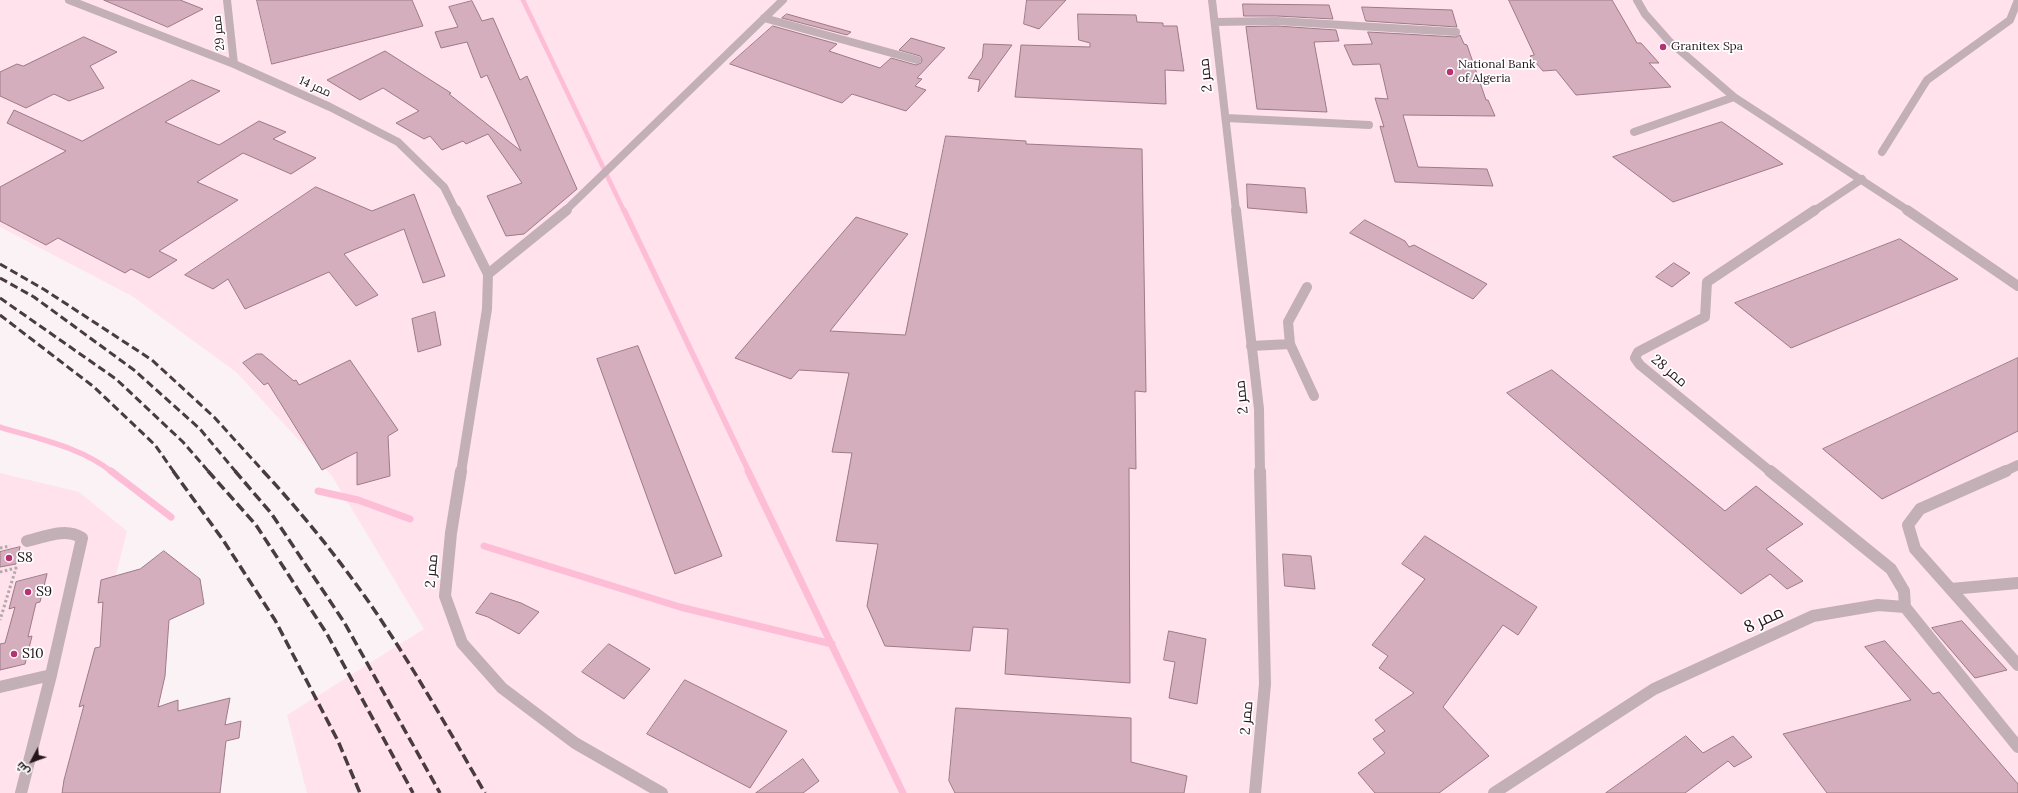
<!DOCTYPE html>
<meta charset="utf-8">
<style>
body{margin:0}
#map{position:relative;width:2018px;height:793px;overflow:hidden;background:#fbf2f5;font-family:Lora,Cairo,serif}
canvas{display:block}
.north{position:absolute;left:12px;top:741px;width:40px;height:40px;-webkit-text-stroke:3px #fff;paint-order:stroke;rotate:229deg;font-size:11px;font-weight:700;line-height:16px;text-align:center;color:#23151a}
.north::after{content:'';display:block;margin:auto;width:14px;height:18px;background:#23151a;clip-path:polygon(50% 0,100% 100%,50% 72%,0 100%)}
</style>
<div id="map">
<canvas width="2018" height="793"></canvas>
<div class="north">ش</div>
</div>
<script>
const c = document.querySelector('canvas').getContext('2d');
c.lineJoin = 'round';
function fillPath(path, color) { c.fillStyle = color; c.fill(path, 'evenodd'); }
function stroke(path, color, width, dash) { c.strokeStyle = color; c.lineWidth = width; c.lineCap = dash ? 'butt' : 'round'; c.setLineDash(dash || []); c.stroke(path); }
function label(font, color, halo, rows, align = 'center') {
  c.font = font + ' Lora,Cairo,serif'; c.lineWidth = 3.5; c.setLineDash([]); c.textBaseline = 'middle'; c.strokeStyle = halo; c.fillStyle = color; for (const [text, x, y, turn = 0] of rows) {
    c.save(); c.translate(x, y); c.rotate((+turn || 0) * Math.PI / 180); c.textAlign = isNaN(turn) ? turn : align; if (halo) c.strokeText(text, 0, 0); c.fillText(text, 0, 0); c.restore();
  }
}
fillPath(new Path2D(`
 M0,0H2018V793H307L287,715L424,629L332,476L236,372L132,296L0,227Z
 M0,473L79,492L127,531L61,793H0Z`), '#ffe2ec');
stroke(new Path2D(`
 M523,0L624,211`), '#febdd6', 4.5);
stroke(new Path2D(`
 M624,210L749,472
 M0,427C38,439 81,447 112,472`), '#febdd6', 5.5);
stroke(new Path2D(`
 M111,471L171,517
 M748,471L903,793
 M318,491L358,500L410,519
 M484,546L680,607L832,644`), '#febdd6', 7);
const building = new Path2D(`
 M104,0H180L203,9L168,27Z
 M257,0H412L423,26L272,64Z
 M1027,0H1066L1039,29L1024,24Z
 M1509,0H1612L1637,43H1641L1659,63H1649L1671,87L1576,95L1556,70L1543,71L1530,56L1534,55Z
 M472,1L482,21L493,18L520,80L527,76L577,189L524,234L506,236L487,196L522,183L488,134L466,144L463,141L442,150L430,136L424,139L396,123L419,111L383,88L360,100L327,80L385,51L451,93L449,94L521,151L487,75L481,78L467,42L441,48L435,32L458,27L449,7Z
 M1243,4L1329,5L1333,19L1277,16H1244Z
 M1362,7L1452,10L1457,27L1366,21Z
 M787,14L851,32L847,35L782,18Z
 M1078,14L1136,15L1137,22L1163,23V26H1177L1184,71L1165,70L1166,104L1015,97L1021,45L1090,47V43L1079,40Z
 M773,26L837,44L829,51L880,68L891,58L916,65L921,63L922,59L920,56L899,50L911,38L945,48L917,78L922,79L915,86L926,90L906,111L852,94L842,103L730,64Z
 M1277,26L1336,30L1339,41L1314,42L1327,112L1257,109L1246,27Z
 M1368,32L1456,37L1460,35L1464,44L1467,45L1486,100H1488L1495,116L1403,115L1418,167L1487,169L1493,186L1395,182L1380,126L1384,127L1375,98L1388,99L1380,64L1353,65L1344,45L1372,44Z
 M84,37L117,52L90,66L104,88L69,101L54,94L26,108L0,96V72L17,64L23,66Z
 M984,44L1012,45L978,92L980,80L968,78L982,58Z
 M192,80L220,91L165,122L219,145L259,121L286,132L273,139L316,158L291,174L243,153L197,182L238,200L159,251L177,260L149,278L131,269L125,273L58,238L46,245L0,221V187L66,151L7,123L14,110L82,141Z
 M1722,122L1783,164L1673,202L1613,157Z
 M946,136L1026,141V144L1142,149L1146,392L1135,391L1136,469L1129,468L1130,683L1005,674L1008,629L973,627L970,651L885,646L867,606L878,544L836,541L852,453L832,452L849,373L799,370L791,379L735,358L856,217L908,234L830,331L905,335Z
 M1247,184L1305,188L1307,213L1248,208Z
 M316,187L372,211L414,194L445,276L423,283L404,229L344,254L378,295L356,306L329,272L245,309L228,279L213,289L185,275Z
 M1365,220L1405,241L1409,247L1414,245L1487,284L1473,299L1350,233Z
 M1900,239L1958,279L1791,348L1735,303Z
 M1674,263L1690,273L1672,287L1656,277Z
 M435,312L441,345L418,352L412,319Z
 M638,346L722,556L675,574L597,359Z
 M257,354H262L294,381L296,380L299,385L350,360L398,430L388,436L390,476L357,485V452L322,470L268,383L264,385L243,363Z
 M2018,358V431L1882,499L1823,449Z
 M1552,370L1725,511L1756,486L1803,524L1766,549L1803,581L1787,589L1770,574L1741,594L1507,393Z
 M1425,536L1537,607L1518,635L1503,625L1443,707L1489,756L1439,793H1375L1358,773L1385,753L1373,739L1385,731L1375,720L1414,693L1379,668L1388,656L1372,645L1425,579L1402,564Z
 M20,547L16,564L0,567V552Z
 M164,551L200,579L204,604L169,620L165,676L158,707L178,700V711L230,698L225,725L241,721L239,738L226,741L220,793H62L64,780L84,705L79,707L95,648L100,647L103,602L98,603L101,580L140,569Z
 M1283,554L1311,556L1315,589L1285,586Z
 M47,574L40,602L36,603L28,637L32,636L25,664L0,670V644L5,643L15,607L9,609L16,582Z
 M491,593L521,603L539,612L519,634L488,617L476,613Z
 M1962,621L2007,670L1975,678L1932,628Z
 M1169,631L1206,639L1197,704L1169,698L1175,662L1164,660Z
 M1885,641L1933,694L1939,692L2018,784V793H1827L1783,734L1911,700L1865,647Z
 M609,644L650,669L624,699L582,672Z
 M685,680L787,731L750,788L647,734Z
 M956,708L1131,718V762L1187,776L1184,793H955L949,781Z
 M1686,736L1703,753L1733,736L1752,757L1734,767L1728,761L1685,793H1606Z
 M803,759L819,781L803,793H756Z`);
fillPath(building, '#d4aebc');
stroke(building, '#9e7a87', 1);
stroke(new Path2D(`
 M0,548L10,546
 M0,572L16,568L0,620`), '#b3a9ac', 3, [2.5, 2.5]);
stroke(new Path2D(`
 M69,0L234,64L330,107L398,142L444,187L456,211
 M227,0L234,64
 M1212,0L1236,211
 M1637,0L1645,14L1669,41L1734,97L1909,211
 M764,18L917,60
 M1215,22L1277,21L1456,32
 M1226,118L1369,125
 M1634,132L1734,97
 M1882,152L1927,80L2010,20L2018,0
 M565,211L783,0
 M1814,211L1862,179`), '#c2b0b6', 8);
stroke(new Path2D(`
 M456,210L488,274L487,309L461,472
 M1236,210L1259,409L1260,472
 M1907,210L2018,286
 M488,274L567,210
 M1307,287L1288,322L1290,344L1314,396
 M1251,346L1290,344
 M1771,472L1640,365L1635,358L1638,352L1705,317L1707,282L1815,210
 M2003,472L2018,465`), '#c2b0b6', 10);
stroke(new Path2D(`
 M461,471L451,533L445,596L462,643L502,688L575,743L662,793
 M1770,471L1891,569L1904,591L1905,607
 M2006,471L1920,509L1908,525L1915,549L2018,665
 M27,541C44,537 66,527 82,538L51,675
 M1951,589L2018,583
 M0,687L51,675L21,793
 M1255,793L1265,684L1260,471
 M1494,793L1654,689L1813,616L1878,605L1905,607L2018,747`), '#c2b0b6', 12);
stroke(new Path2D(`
 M0,264L45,290L152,360L214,417L264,472
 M0,278L34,297L134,370L200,429L236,472
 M0,298L116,379L183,442L209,472
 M0,315L94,387L155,445L174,472`), '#493c41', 3, [8, 4]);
stroke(new Path2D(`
 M173,471L223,540L275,620L338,741L360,793
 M208,471L256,525L327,634L413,793
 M235,471L271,513L344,622L440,793
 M263,471C300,511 335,554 366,598C410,661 447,727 485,793`), '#493c41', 3.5, [10, 4.5]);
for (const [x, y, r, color] of [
 [1663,47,4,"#b73173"],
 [1450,72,4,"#b73173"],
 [9,558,4,"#b73173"],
 [28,592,4,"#b73173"],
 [14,654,4,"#b73173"]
]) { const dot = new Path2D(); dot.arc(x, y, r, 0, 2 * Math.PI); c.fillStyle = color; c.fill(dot); stroke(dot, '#fff', 1.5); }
label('12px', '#23151a', '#fff', [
 ["ممر 29",219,33,-96],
 ["ممر 14",315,87,24]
]);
label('12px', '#23151a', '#fff', [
 ["Granitex Spa",1671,47],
 ["National Bank",1458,65],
 ["of Algeria",1458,79]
], 'left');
label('14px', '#23151a', '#fff', [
 ["ممر 2",1206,75,-96],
 ["ممر 28",1669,371,40],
 ["ممر 2",1242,397,-96],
 ["ممر 2",432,571,-85],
 ["ممر 2",1247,718,-85]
]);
label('14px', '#23151a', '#fff', [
 ["S8",17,558],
 ["S9",36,592],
 ["S10",22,654]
], 'left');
label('17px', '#23151a', '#fff', [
 ["ممر 8",1764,620,-25]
]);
</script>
